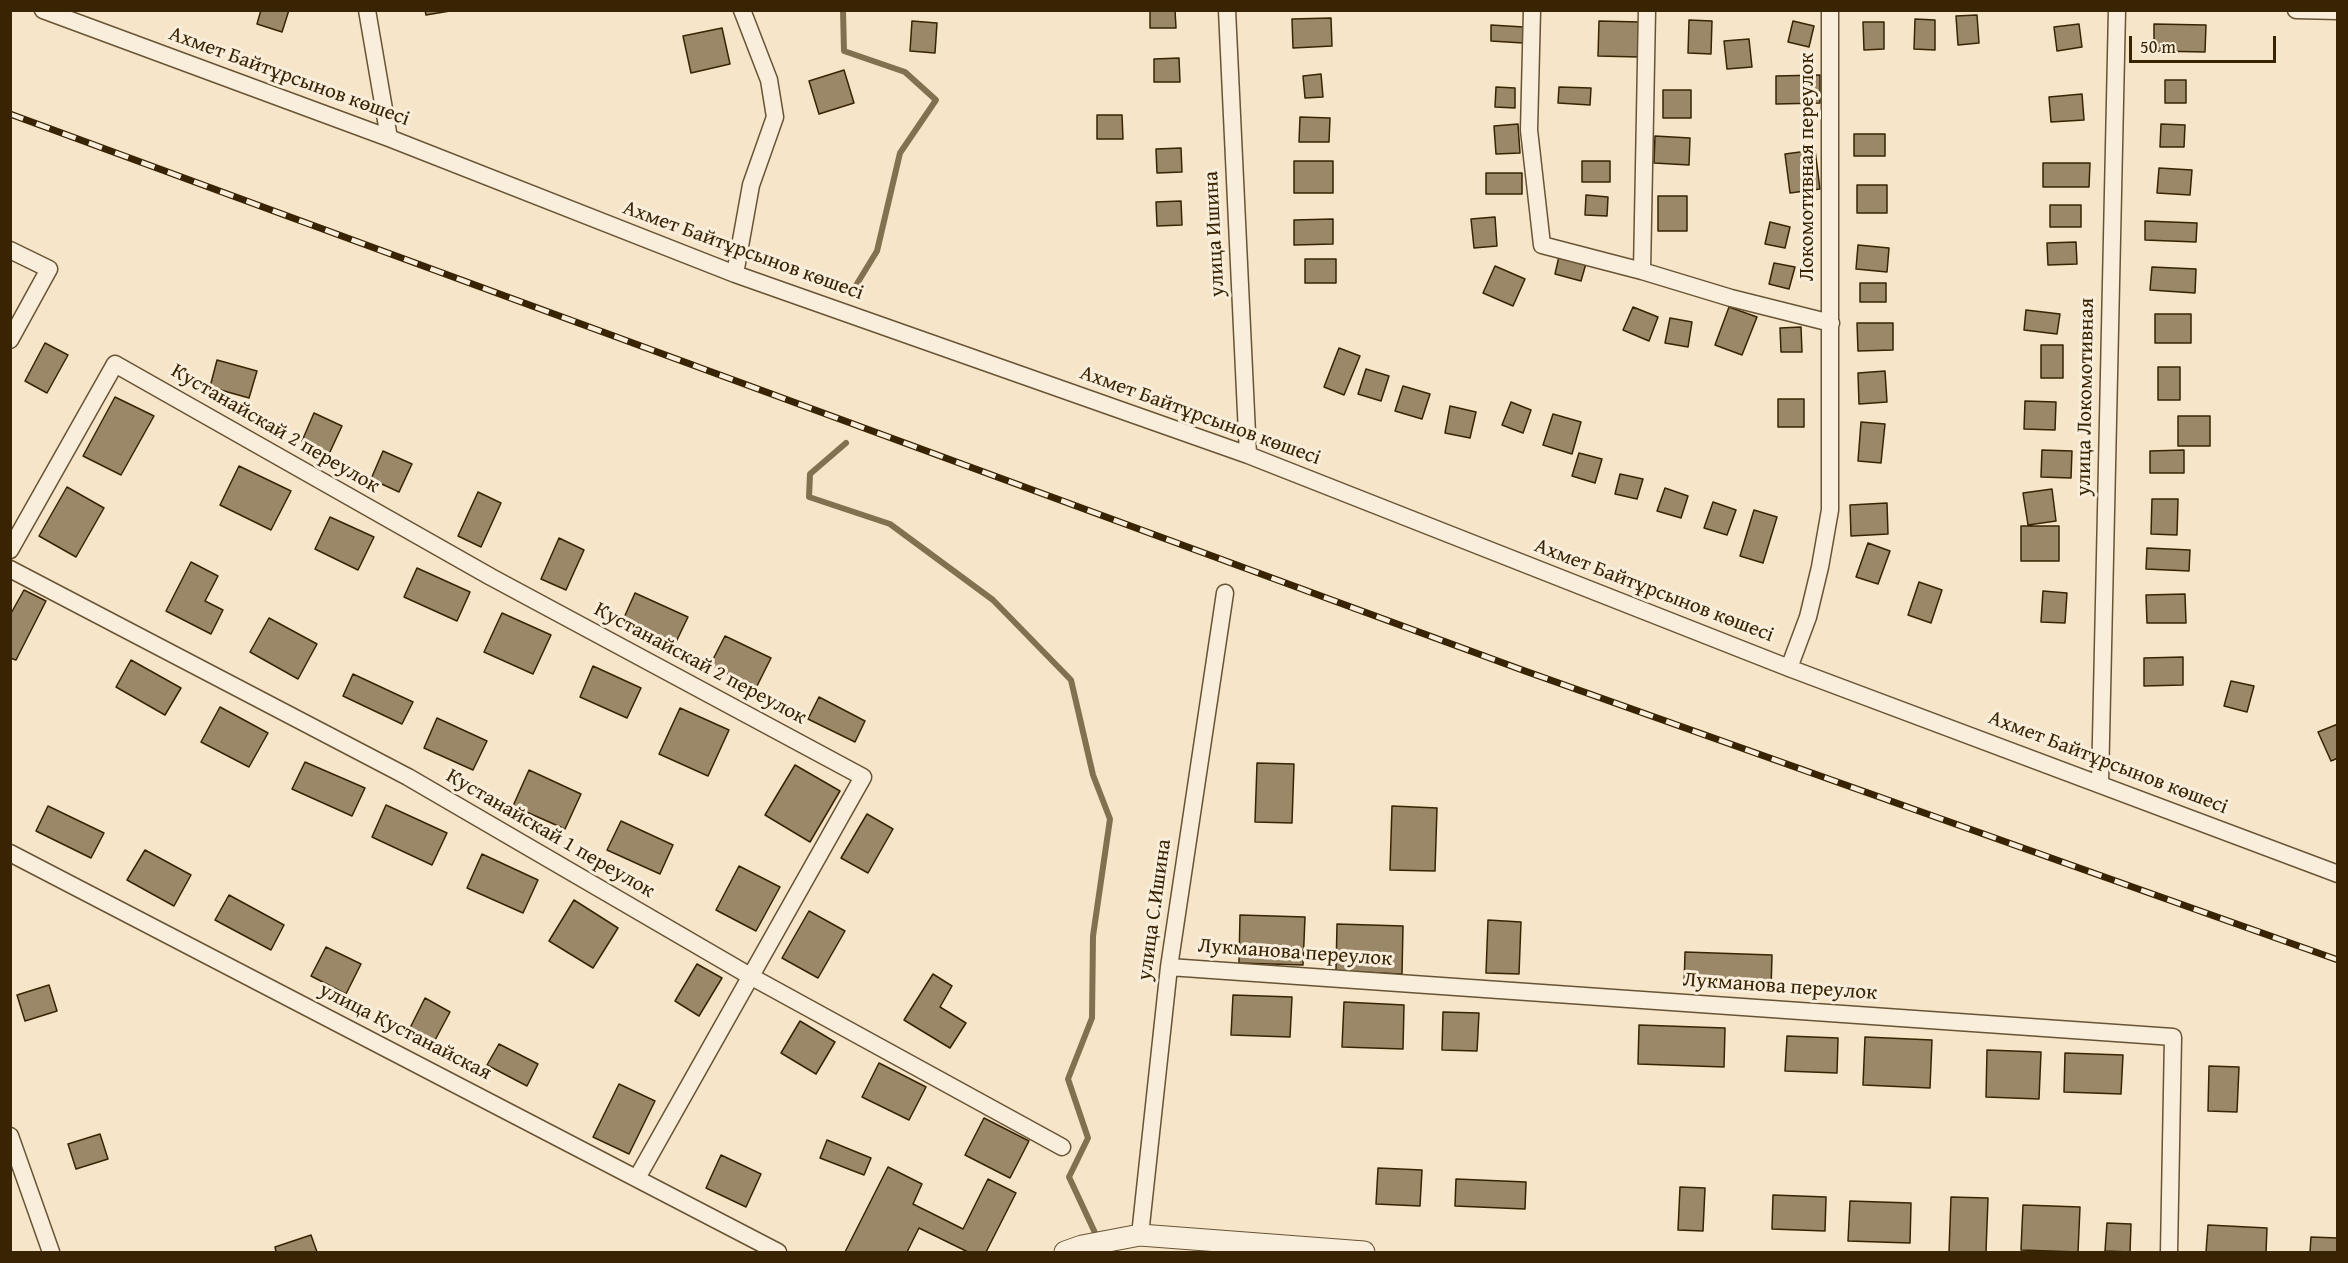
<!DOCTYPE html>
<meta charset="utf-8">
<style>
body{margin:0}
#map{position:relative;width:2348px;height:1263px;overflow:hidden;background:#f6e5c8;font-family:"Gentium Book Plus",serif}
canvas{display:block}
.frame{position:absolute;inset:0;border:12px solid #382403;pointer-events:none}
.scale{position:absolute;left:2129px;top:36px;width:147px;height:27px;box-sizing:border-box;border:3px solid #382403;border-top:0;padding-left:8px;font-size:18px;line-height:21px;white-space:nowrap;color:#382403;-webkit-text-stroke:4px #f9eedb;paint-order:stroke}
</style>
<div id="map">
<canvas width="2348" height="1263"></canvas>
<div class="frame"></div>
<div class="scale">50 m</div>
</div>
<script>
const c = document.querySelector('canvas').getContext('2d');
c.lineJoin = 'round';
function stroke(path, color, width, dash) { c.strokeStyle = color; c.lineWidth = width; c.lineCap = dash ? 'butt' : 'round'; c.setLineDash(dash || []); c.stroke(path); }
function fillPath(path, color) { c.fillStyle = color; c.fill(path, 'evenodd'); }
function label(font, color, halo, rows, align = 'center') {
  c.font = font + ' "Gentium Book Plus",serif'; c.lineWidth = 6; c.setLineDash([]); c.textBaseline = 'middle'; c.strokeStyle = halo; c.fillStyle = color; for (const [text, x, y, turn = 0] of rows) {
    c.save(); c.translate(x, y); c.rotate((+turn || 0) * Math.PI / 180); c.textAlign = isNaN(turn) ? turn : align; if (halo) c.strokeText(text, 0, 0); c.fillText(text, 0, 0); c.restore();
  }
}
stroke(new Path2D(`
 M843,10L844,51L905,72L936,100L900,153L877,251L855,287
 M846,443L810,474L809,497L890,524L993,600L1071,680L1093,775L1110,819L1093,936L1092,1018L1068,1079L1088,1138L1069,1177L1104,1252`), '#837051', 6);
const building = new Path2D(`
 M261,10H289L282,32L257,24Z
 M425,10H456L426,15Z
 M1150,10H1175L1176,28H1150Z
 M1977,15L1979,43L1958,45L1956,16Z
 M1331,18L1332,46L1293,48L1292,19Z
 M1915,19L1935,20V50L1914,49Z
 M1689,20L1712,21L1711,54L1688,53Z
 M912,21L937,23L935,53L910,51Z
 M1599,21L1640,22L1639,57L1598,56Z
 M1793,21L1814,26L1809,47L1788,42Z
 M1863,22H1884V49L1864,50Z
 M2079,24L2082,47L2057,51L2054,27Z
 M2154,24L2206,25L2205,52L2154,51Z
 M1491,25L1524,27L1523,43L1491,41Z
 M722,28L730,64L691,73L683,36Z
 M1749,39L1752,67L1727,69L1724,41Z
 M1179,58L1180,82H1154V59Z
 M844,70L854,103L819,114L809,81Z
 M1321,74L1323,97L1305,98L1303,76Z
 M1820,75V103L1776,104V76Z
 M2165,80H2186V103H2165Z
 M1496,87L1515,88V108L1495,107Z
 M1559,87L1591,88L1590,105L1558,103Z
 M1663,90H1691V118H1663Z
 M2082,94L2084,120L2051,122L2049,97Z
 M1097,115H1122L1123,139H1097Z
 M1300,117L1330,118L1329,142H1299Z
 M1518,124L1520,153L1496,154L1494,126Z
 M2161,124L2185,125L2184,147H2160Z
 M1854,134H1885V156H1854Z
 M1655,136L1690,138L1689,165L1654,163Z
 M1181,148L1182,172L1157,173L1156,149Z
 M1815,150L1820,189L1790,193L1785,154Z
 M1294,161H1333V193H1294Z
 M1582,161H1610V182H1582Z
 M2043,163H2090L2089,187H2043Z
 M2159,168L2192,170L2190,195L2157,193Z
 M1486,173H1522V194H1486Z
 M1857,185H1887V213H1857Z
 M1586,195L1608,197L1607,216L1585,215Z
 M1658,196H1687V231H1658Z
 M1181,201L1182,225L1157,226L1156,202Z
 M2050,205H2081V227H2050Z
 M1495,217L1497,246L1474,248L1471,219Z
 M1333,219V244L1294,245V220Z
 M2145,221L2197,223L2196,242L2145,240Z
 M1770,222L1790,227L1785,248L1765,244Z
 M2076,242L2077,264L2048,265L2047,243Z
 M1858,245L1889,248L1887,272L1856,269Z
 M1560,252L1587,260L1581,281L1555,274Z
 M1305,259H1336V283H1305Z
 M1774,263L1795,267L1789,289L1769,284Z
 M1495,266L1525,279L1513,306L1483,293Z
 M2152,267L2196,269L2195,293L2150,290Z
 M1860,283H1886V302H1860Z
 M1633,307L1658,317L1649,341L1623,330Z
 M1729,307L1757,317L1742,355L1715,345Z
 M2026,310L2060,314L2057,334L2024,330Z
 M2155,314H2191V343H2155Z
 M1670,318L1692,322L1688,347L1665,343Z
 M1857,323H1893V350L1858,351Z
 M1801,327L1802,352H1781L1780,328Z
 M45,343L68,355L47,393L25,381Z
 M2041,345H2063V378H2041Z
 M1339,348L1360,356L1344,395L1324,387Z
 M217,360L257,371L249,398L210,387Z
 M2158,367H2180V400H2158Z
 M1366,369L1389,376L1381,401L1358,394Z
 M1885,371L1887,402L1859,404L1858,373Z
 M1403,386L1430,394L1422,419L1395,411Z
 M115,397L154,416L121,475L83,456Z
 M1778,399H1804V427H1778Z
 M2025,401L2056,402L2055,430L2024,429Z
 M1511,402L1531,410L1523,433L1502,425Z
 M1450,406L1476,412L1470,438L1445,433Z
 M314,413L342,426L329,454L302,441Z
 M1553,414L1581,422L1572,454L1543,445Z
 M2178,416H2210V446H2178Z
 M1861,422L1885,424L1881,463L1858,461Z
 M2042,450L2072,451L2071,478L2041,477Z
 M2184,450V473H2150V451Z
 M383,451L412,464L399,492L371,479Z
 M1579,453L1602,459L1595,483L1572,476Z
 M239,466L291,491L271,530L220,505Z
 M1620,474L1643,479L1637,499L1615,494Z
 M67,487L104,508L76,557L39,536Z
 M1665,488L1688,496L1681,518L1657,511Z
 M2052,489L2056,521L2028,525L2023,493Z
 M478,492L501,503L481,547L458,536Z
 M2152,499H2178L2177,535L2151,534Z
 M1713,502L1736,510L1727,535L1704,528Z
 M1887,503L1888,534L1851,536L1850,505Z
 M1754,510L1777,517L1763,563L1740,556Z
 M330,517L374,537L358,570L315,549Z
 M2021,526H2059V561H2021Z
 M559,538L584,550L566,590L541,579Z
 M1868,543L1890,551L1878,584L1856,577Z
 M2147,548L2190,550L2189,571L2146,569Z
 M191,562L218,576L205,601L223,610L211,634L166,611Z
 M417,568L470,592L457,621L404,597Z
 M1919,582L1942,590L1931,623L1908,615Z
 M24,590L46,601L16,660L10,658V615Z
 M2043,591L2067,593L2065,623L2041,622Z
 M635,593L688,617L675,644L623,620Z
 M2185,594L2186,623H2147L2146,595Z
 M502,613L551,635L533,674L484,652Z
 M269,618L317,644L298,679L250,652Z
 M725,636L771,658L756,688L710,665Z
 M2183,657V685L2144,686V658Z
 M131,660L181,688L165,715L116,687Z
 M593,666L641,688L627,718L580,697Z
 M353,674L413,702L402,724L343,696Z
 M2231,681L2254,686L2247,712L2224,706Z
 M819,697L865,721L855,742L808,719Z
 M220,707L268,733L249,767L201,742Z
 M680,708L729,730L708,776L659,754Z
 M437,718L487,741L473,770L424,748Z
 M2338,724V758L2331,761L2318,732Z
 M305,762L365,788L352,816L292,789Z
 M1257,763L1294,764L1292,823L1255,822Z
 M795,765L840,791L810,842L765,815Z
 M529,770L581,794L565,829L513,806Z
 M386,805L447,833L432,865L372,837Z
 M48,806L104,833L91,858L36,831Z
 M1392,806L1437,808L1435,871L1390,870Z
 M867,814L893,829L868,873L841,858Z
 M621,821L673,845L660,874L607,850Z
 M145,850L191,875L174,906L127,880Z
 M482,854L538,880L523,913L467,888Z
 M739,866L780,887L756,931L716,910Z
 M229,895L284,925L271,950L215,920Z
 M574,900L618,928L593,968L549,941Z
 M809,911L845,931L818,978L782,958Z
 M1240,915L1305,917L1303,965L1239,963Z
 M1488,920L1521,922L1519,974L1486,973Z
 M1337,924L1403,926L1402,974L1336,971Z
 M326,947L361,964L346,994L311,976Z
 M1685,952L1772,955L1771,990L1684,987Z
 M697,964L722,978L699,1016L675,1001Z
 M933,974L952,986L940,1007L966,1023L950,1048L904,1020Z
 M49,985L57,1011L25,1021L17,995Z
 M1233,995L1292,997L1290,1037L1231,1035Z
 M425,998L450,1012L434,1042L409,1030Z
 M1344,1002L1404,1005L1403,1049L1342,1047Z
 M1443,1012L1479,1013L1477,1051L1442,1050Z
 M800,1021L835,1042L816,1074L781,1053Z
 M1639,1025L1725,1028L1724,1067L1638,1064Z
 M1787,1036L1838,1038L1837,1073L1785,1071Z
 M1865,1037L1932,1040L1930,1088L1863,1085Z
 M499,1044L538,1064L527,1086L487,1065Z
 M1987,1050L2041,1052L2039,1099L1986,1097Z
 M2065,1053L2123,1055L2121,1094L2064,1092Z
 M879,1063L926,1087L909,1120L862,1097Z
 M2209,1066L2239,1067L2237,1112L2208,1111Z
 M619,1084L655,1101L629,1154L593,1137Z
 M984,1118L1029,1141L1010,1178L965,1155Z
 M100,1134L108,1159L76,1169L68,1144Z
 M827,1140L871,1158L864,1175L820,1158Z
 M721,1155L761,1174L746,1207L706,1188Z
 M888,1167L922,1184L913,1204L963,1229L988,1179L1016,1193L986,1252H968L919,1228L907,1252H845Z
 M1378,1168L1422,1170L1420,1206L1376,1204Z
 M1456,1179L1526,1182L1525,1209L1455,1206Z
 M1680,1187L1705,1188L1703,1231L1678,1230Z
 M1773,1195L1826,1197L1825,1231L1772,1229Z
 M1951,1197L1988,1198L1986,1252H1949Z
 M1850,1201L1911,1203L1910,1243L1848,1241Z
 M2023,1205L2080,1207L2078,1252L2021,1250Z
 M2107,1223L2131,1224L2130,1252L2105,1251Z
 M2208,1225L2267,1228L2266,1252H2206Z
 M311,1235L317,1252H276L275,1247Z
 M2311,1237L2338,1238V1252H2310Z`);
fillPath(building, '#9b8869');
stroke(building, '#382403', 1.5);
const minor = new Path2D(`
 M43,10L389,138L735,274L1248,455L1789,668L2338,874
 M367,10L389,138
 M1227,10L1248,455
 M1532,10L1529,130L1542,245L1642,271
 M1647,10L1642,271L1731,298L1831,323
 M2296,10L2338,11
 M10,250L49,269L10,340
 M735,274L751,185L775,117L769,80L742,10
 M10,550L115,364L491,577L863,777L637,1178
 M10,569L408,777L750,976L1062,1147
 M1789,668L1808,617L1820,567L1830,510V10
 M2100,784L2117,10
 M10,853L778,1252
 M1169,967L2173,1037L2169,1252
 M10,1136L51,1252
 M1140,1235L1169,967L1225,593`);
const tertiary = new Path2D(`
 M1065,1252L1082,1246L1140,1235L1364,1252`);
stroke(minor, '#685434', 19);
stroke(tertiary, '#685434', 23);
stroke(minor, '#f9eedb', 16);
stroke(tertiary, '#f9eedb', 21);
const rail = new Path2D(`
 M10,114L1525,671L2338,960`);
stroke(rail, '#382403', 7);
stroke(rail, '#f9eedb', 4.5, [14]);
label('21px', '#382403', '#f9eedb', [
 ["Ахмет Байтұрсынов көшесі",289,77,20],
 ["Локомотивная переулок",1808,167,-90],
 ["улица Ишина",1215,234,-93],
 ["Ахмет Байтұрсынов көшесі",743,251,20],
 ["улица Локомотивная",2086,397,-89],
 ["Ахмет Байтұрсынов көшесі",1200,416,20],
 ["Кустанайскай 2 переулок",275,429,30],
 ["Ахмет Байтұрсынов көшесі",1654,591,21],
 ["Кустанайскай 2 переулок",700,664,28],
 ["Ахмет Байтұрсынов көшесі",2108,763,21],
 ["Кустанайскай 1 переулок",550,834,30],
 ["улица С.Ишина",1155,910,-82],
 ["Лукманова переулок",1295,953,4],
 ["Лукманова переулок",1780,987,4],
 ["улица Кустанайская",405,1032,27]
]);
</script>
